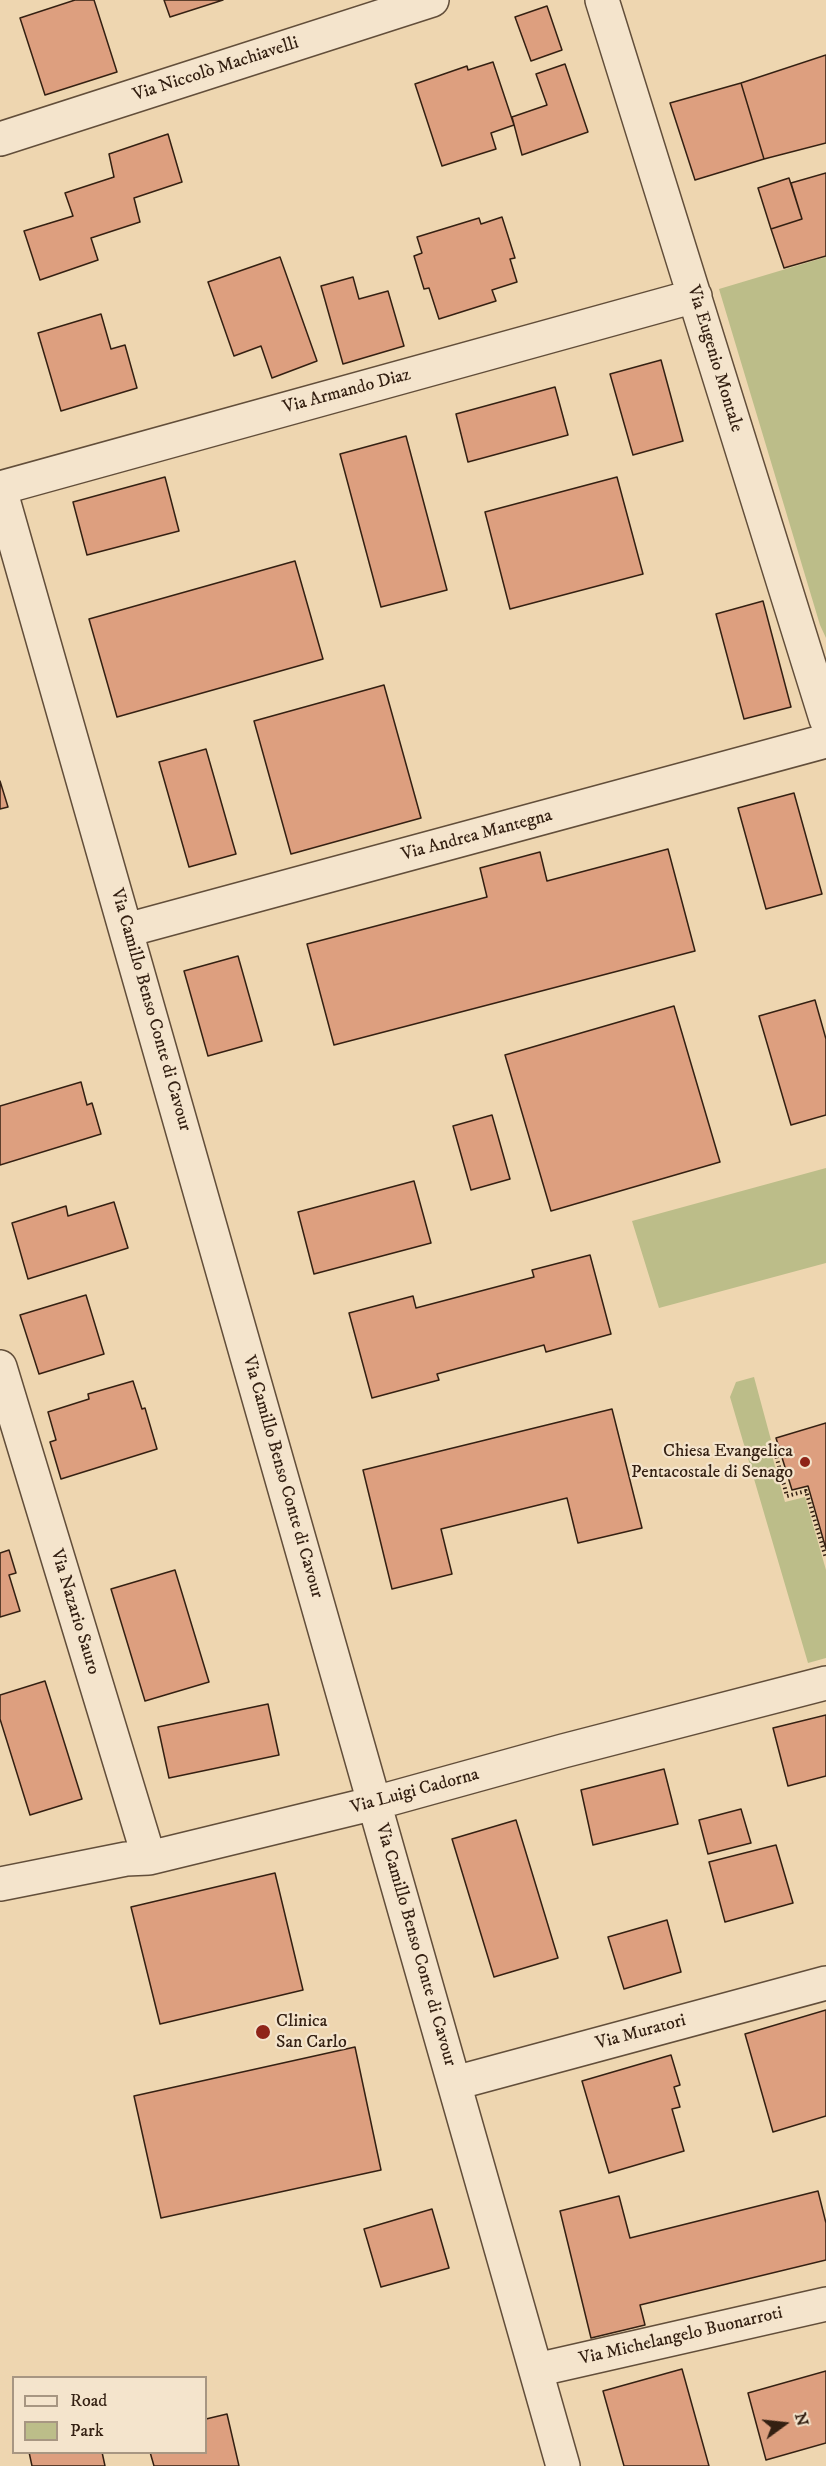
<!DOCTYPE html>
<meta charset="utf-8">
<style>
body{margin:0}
#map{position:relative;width:826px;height:2466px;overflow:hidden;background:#eed6b0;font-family:"IM FELL DW Pica",serif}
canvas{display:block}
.legend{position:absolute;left:12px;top:2376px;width:195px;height:78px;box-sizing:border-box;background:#f4e4cc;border:2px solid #a79682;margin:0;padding:8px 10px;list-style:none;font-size:18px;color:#342012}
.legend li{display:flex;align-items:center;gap:12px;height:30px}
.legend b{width:30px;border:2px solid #a79682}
.north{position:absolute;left:754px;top:2394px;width:60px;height:60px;-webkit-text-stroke:4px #f4e4cc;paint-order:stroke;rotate:75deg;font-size:16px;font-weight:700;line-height:24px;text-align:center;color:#342012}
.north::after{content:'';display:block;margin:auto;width:21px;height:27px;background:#342012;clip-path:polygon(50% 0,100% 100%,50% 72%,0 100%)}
</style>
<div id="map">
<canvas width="826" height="2466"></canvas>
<ul class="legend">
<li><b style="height:8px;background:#f4e4cc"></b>Road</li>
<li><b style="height:16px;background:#bcbd89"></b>Park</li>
</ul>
<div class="north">N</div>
</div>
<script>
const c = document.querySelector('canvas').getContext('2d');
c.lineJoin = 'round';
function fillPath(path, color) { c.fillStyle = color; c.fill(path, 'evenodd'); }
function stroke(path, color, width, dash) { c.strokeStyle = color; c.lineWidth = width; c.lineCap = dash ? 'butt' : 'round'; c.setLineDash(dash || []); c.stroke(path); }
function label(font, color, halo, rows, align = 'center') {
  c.font = font + ' "IM FELL DW Pica",serif'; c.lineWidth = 4.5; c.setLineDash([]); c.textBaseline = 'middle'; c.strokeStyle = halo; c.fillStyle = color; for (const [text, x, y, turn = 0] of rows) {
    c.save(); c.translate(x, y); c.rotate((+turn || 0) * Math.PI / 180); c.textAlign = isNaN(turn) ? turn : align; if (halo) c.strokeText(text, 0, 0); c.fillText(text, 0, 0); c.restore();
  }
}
fillPath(new Path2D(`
 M826,257V638L820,625L719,289Z
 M826,1168V1263L659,1308L632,1221Z
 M754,1377L771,1440L768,1441L785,1502L805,1497L826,1570V1658L808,1663L730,1397L736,1382Z`), '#bcbd89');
const building = new Path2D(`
 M75,0H94L117,72L45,95L20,18Z
 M164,0H223L170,17Z
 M547,6L562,50L531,61L515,17Z
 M826,55V143L764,159L741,83Z
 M493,62L514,125L491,133L496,149L442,166L415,84L467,66L468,70Z
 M565,64L588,132L522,155L512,117L547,105L536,74Z
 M741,83L764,159L695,180L670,103Z
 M168,134L182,182L134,198L140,222L91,238L98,260L40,280L24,231L73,216L65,193L114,177L109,154Z
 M826,173V256L784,268L771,229L802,219L791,183Z
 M789,178L802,219L771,229L758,188Z
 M502,217L515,258L510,259L517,282L492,290L496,301L439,319L429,288L424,289L414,256L422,253L417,237L479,218L481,224Z
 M280,257L317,361L272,378L261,346L234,356L208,282Z
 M353,277L359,299L388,291L404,346L343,364L321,286Z
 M101,314L111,349L125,345L137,388L61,411L38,333Z
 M661,360L683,441L633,455L610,374Z
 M555,387L568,435L468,462L456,414Z
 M406,436L447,590L381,607L340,454Z
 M165,477L179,531L87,555L73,502Z
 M617,477L643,574L510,609L485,512Z
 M295,561L323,659L117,717L89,619Z
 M763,601L791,707L744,719L716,614Z
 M384,685L421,818L291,854L254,721Z
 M206,749L236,854L189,867L159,762Z
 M0,781L8,807L0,809Z
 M794,793L822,894L766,909L738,808Z
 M668,849L695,951L334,1045L307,944L487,897L480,868L540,852L547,881Z
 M238,956L262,1041L208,1056L184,971Z
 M815,1000L826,1039V1115L791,1125L759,1016Z
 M674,1006L720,1162L551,1211L505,1055Z
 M81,1082L87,1105L92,1103L101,1134L0,1165V1106Z
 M492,1115L510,1179L471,1190L453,1126Z
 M414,1181L431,1243L314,1274L298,1212Z
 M114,1202L128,1248L28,1279L12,1223L66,1206L68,1216Z
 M590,1255L611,1334L546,1352L544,1345L437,1374L439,1380L372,1398L349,1313L413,1296L416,1308L534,1277L532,1270Z
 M86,1295L104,1354L39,1374L20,1315Z
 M133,1381L142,1409L145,1408L157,1449L61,1479L50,1442L56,1440L48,1412L89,1399L88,1394Z
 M612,1409L642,1528L578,1543L567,1498L441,1529L452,1574L392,1589L363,1470Z
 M826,1423V1549L808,1486L792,1490L776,1438Z
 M9,1550L16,1573L9,1575L20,1611L0,1617V1553Z
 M175,1570L209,1682L145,1701L111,1589Z
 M45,1681L82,1799L30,1815L0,1719V1695Z
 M268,1704L279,1755L169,1778L158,1727Z
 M826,1715V1776L788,1786L773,1728Z
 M664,1769L678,1824L593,1845L581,1790Z
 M741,1809L751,1843L708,1854L699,1820Z
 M516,1820L558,1958L494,1977L452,1839Z
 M776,1845L793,1903L725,1922L709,1862Z
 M275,1873L303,1990L160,2024L131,1907Z
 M667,1920L681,1972L624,1989L608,1937Z
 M826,2010V2116L773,2132L745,2034Z
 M355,2047L381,2170L161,2218L134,2096Z
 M671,2055L680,2085L674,2087L680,2107L672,2109L684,2151L609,2173L582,2081Z
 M818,2191L826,2223V2260L640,2305L645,2325L591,2338L560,2211L619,2196L630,2238Z
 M432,2209L449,2268L381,2287L364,2229Z
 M682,2369L709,2466H624L603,2391Z
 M826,2371V2443L766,2460L748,2393Z
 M227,2414L239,2466H154L150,2452H206V2419Z
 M29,2452H102L105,2466H32Z`);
fillPath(building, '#dd9f7f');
stroke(building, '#342012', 1.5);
const street = new Path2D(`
 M602,0L826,719
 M0,139L432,0
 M0,488L695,296
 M0,489L563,2466
 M127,930L826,741
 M0,1367L149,1858
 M0,1884L126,1859L149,1858L375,1803L563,1751L826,1683
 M455,2083L826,1983
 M536,2370L826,2304`);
stroke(street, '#624e3a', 36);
stroke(new Path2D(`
 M773,1444L787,1496L806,1491L826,1558`), '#342012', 4, [1.5, 3]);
stroke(street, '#f4e4cc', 33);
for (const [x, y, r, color] of [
 [805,1462,6,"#8f2418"],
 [263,2032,8,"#8f2418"]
]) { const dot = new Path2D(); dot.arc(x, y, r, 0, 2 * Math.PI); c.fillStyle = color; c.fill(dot); stroke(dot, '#f4e4cc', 2); }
label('18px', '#342012', '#f4e4cc', [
 ["Via Niccolò Machiavelli",216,70,-18],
 ["Via Eugenio Montale",714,359,73],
 ["Via Armando Diaz",347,392,-15],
 ["Via Andrea Mantegna",477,836,-15],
 ["Via Camillo Benso Conte di Cavour",150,1010,74],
 ["Via Camillo Benso Conte di Cavour",282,1477,74],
 ["Via Nazario Sauro",74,1612,73],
 ["Via Luigi Cadorna",415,1792,-15],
 ["Via Camillo Benso Conte di Cavour",415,1945,74],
 ["Via Muratori",641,2033,-15],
 ["Via Michelangelo Buonarroti",681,2337,-13]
]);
label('18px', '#342012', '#f4e4cc', [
 ["Chiesa Evangelica",793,1452],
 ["Pentacostale di Senago",793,1473],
 ["Clinica",276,2022,"left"],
 ["San Carlo",276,2043,"left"]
], 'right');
</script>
